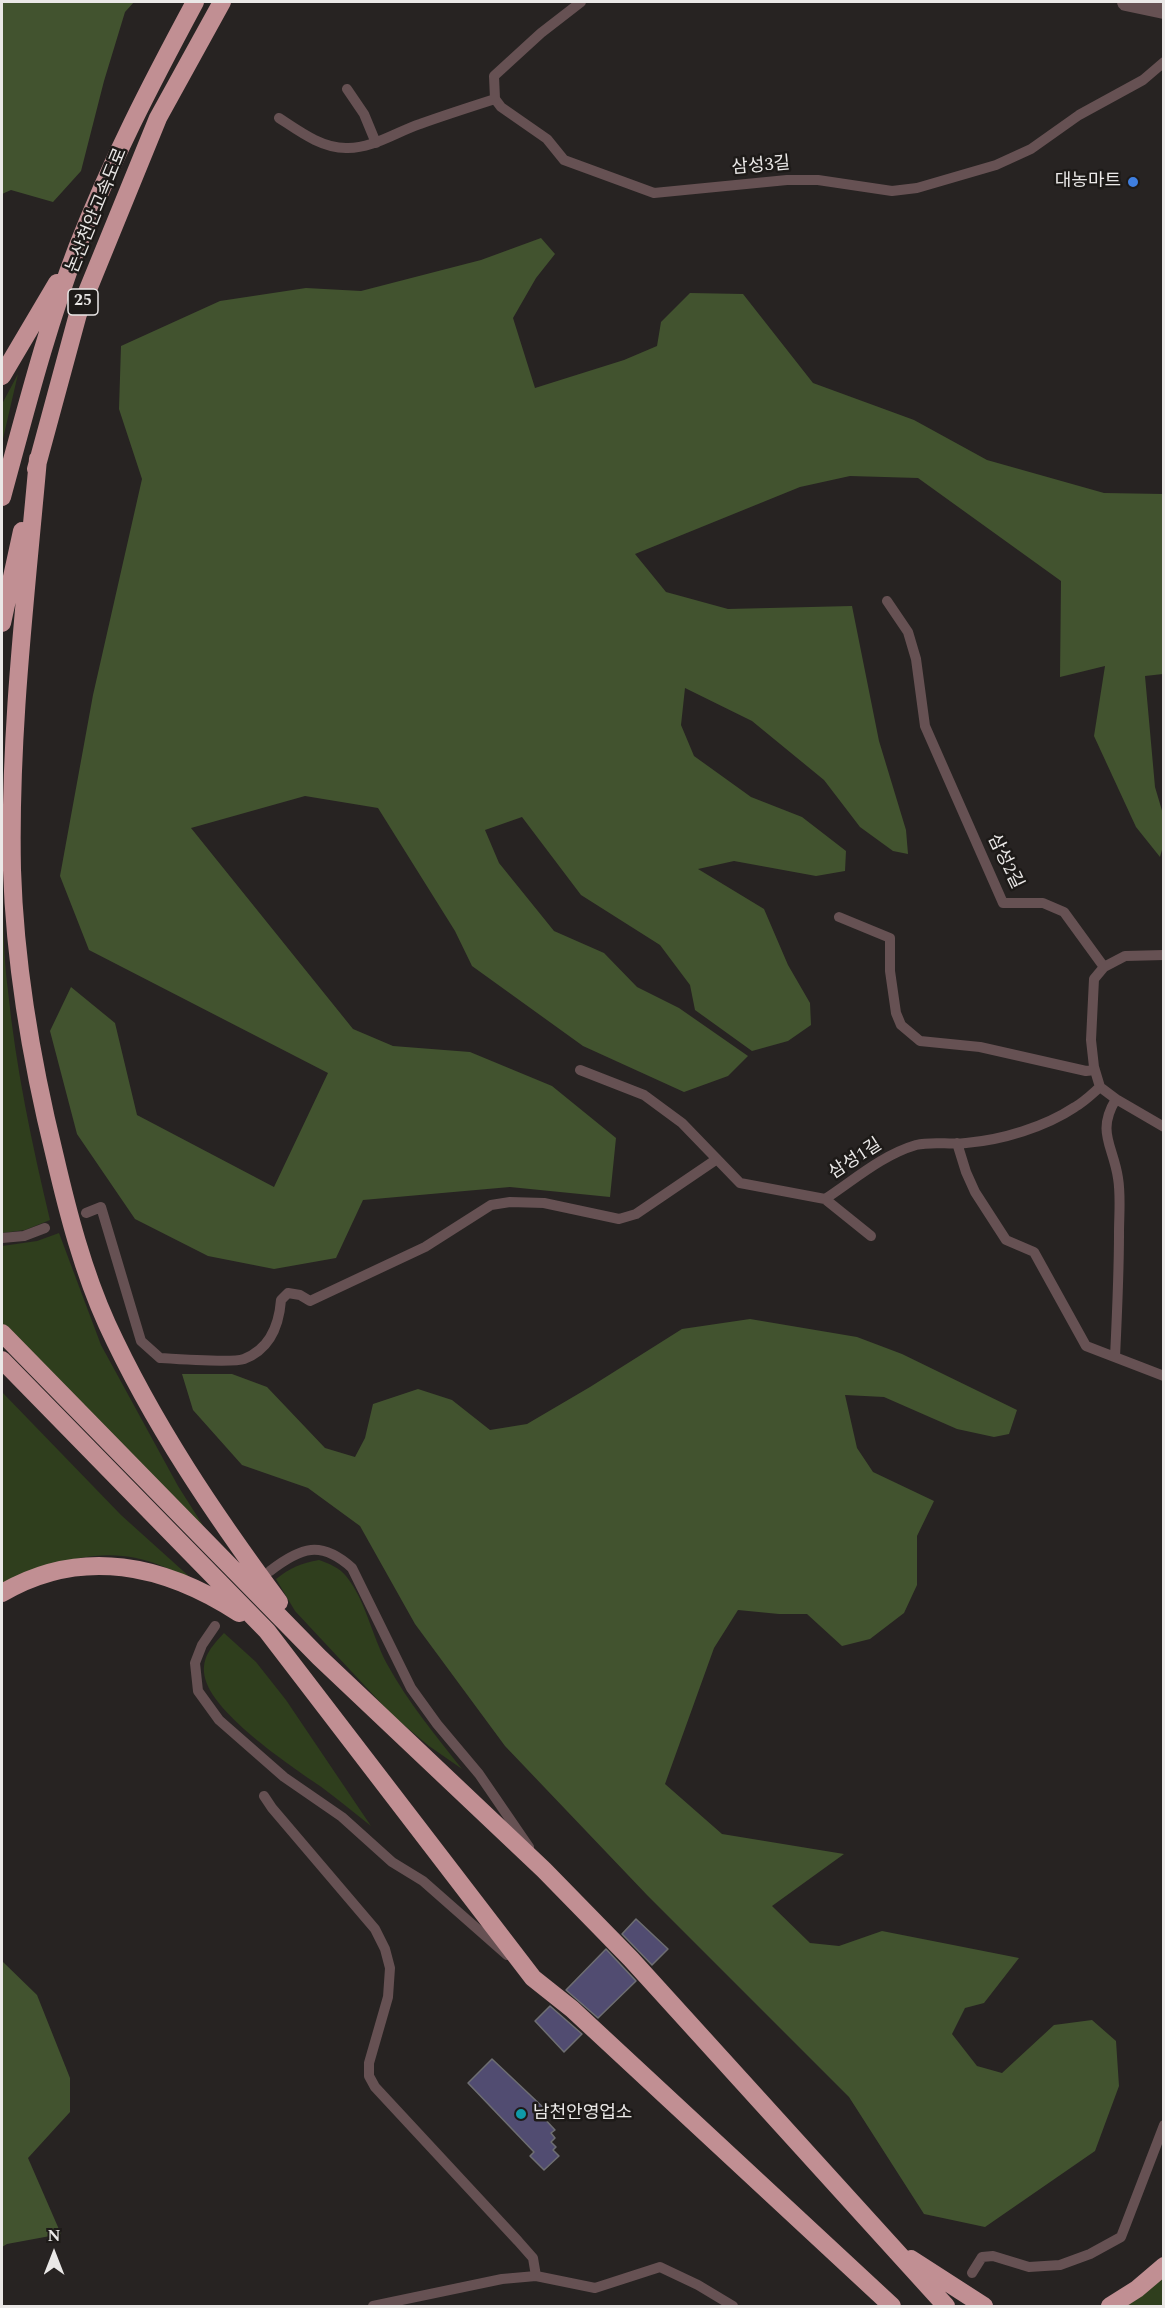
<!DOCTYPE html>
<meta charset="utf-8">
<style>
body{margin:0}
#map{position:relative;width:1165px;height:2308px;overflow:hidden;background:#272322;font-family:Spectral,serif}
canvas{display:block}
.frame{position:absolute;inset:0;border:3px solid #eae8e7;pointer-events:none}
.north{position:absolute;left:24px;top:2224px;width:60px;height:60px;-webkit-text-stroke:4px #1d1a18;paint-order:stroke;rotate:0deg;font-size:16px;font-weight:700;line-height:24px;text-align:center;color:#eae8e7}
.north::after{content:'';display:block;margin:auto;width:21px;height:27px;background:#eae8e7;clip-path:polygon(50% 0,100% 100%,50% 72%,0 100%)}
</style>
<div id="map">
<canvas width="1165" height="2308"></canvas>
<div class="frame"></div>
<div class="north">N</div>
</div>
<script>
const c = document.querySelector('canvas').getContext('2d');
c.lineJoin = 'round';
function fillPath(path, color) { c.fillStyle = color; c.fill(path, 'evenodd'); }
function stroke(path, color, width, dash) { c.strokeStyle = color; c.lineWidth = width; c.lineCap = dash ? 'butt' : 'round'; c.setLineDash(dash || []); c.stroke(path); }
function label(font, color, halo, rows, align = 'center') {
  c.font = font + ' Spectral,"Noto Sans KR",serif'; c.lineWidth = 5; c.setLineDash([]); c.textBaseline = 'middle'; c.strokeStyle = halo; c.fillStyle = color; for (const [text, x, y, turn = 0] of rows) {
    c.save(); c.translate(x, y); c.rotate((+turn || 0) * Math.PI / 180); c.textAlign = isNaN(turn) ? turn : align; if (halo) c.strokeText(text, 0, 0); c.fillText(text, 0, 0); c.restore();
  }
}
fillPath(new Path2D(`
 M18,374L2,443V404Z
 M2,873C3,912 3,952 8,991C16,1069 32,1144 50,1220L25,1230L2,1233Z
 M59,1233L101,1345L178,1486L218,1549L2,1330V1246L37,1241Z
 M2,1392L121,1515L192,1579C174,1571 155,1562 136,1558C89,1548 43,1567 2,1585Z
 M319,1560C328,1563 340,1568 346,1576C366,1601 372,1636 387,1664C408,1702 435,1735 462,1769L429,1746L393,1716L295,1611L276,1579C290,1568 301,1563 319,1560Z
 M224,1633L256,1662L286,1700L371,1826C354,1813 338,1799 320,1786C291,1766 206,1710 204,1672C203,1655 213,1645 224,1633Z
 M1163,2275V2306H1125Z`), '#2f3e1d');
fillPath(new Path2D(`
 M2,2H134L125,12L104,81L81,171L53,202L11,190L2,194Z
 M541,238L555,254L536,278L513,318L535,388L624,360L657,346L661,322L690,293L743,294L813,383L914,420L987,460L1104,493L1163,494V674L1145,676L1155,787L1163,814V846L1160,857L1136,827L1094,736L1105,666L1060,677L1061,581L918,478L850,476L800,487L635,554L666,592L728,609L852,606L879,741L906,830L908,854L893,851L860,827L824,780L752,721L685,688L681,725L694,756L751,797L802,817L846,851L845,871L816,876L734,861L698,869L764,909L788,965L810,1003L811,1025L788,1041L752,1051L695,1010L690,985L660,945L581,895L522,817L485,830L499,863L554,931L604,953L637,987L679,1008L748,1056L728,1076L684,1092L583,1046L472,966L455,931L378,808L305,796L191,828L353,1029L393,1046L470,1052L552,1086L616,1138L610,1197L510,1187L363,1200L336,1258L274,1269L208,1256L135,1219L77,1134L50,1031L71,987L115,1023L137,1115L274,1187L328,1073L89,950L60,876L93,695L142,479L119,409L121,346L220,301L306,288L361,291L481,260Z
 M750,1319L857,1337L902,1354L1017,1410L1009,1434L994,1437L957,1429L884,1397L845,1395L857,1448L873,1472L934,1501L917,1536V1585L904,1613L870,1639L842,1646L807,1614H779L738,1610L714,1648L665,1784L722,1834L844,1854L772,1906L810,1943L839,1946L882,1931L1019,1958L984,2003L965,2008L952,2034L977,2066L1002,2073L1054,2025L1092,2020L1116,2041L1119,2086L1095,2151L985,2227L924,2214L849,2097L647,1895L505,1746L415,1624L360,1526L308,1488L242,1465L193,1410L182,1374H232L267,1387L325,1448L355,1457L365,1438L373,1404L418,1389L452,1400L490,1430L527,1424L590,1387L682,1329Z
 M2,1961L37,1995L70,2078V2112L28,2158L61,2234L7,2244L2,2247Z`), '#42532f');
const building = new Path2D(`
 M636,1919L668,1949L652,1965L622,1934Z
 M606,1949L636,1981L598,2018L566,1990Z
 M550,2006L582,2034L564,2052L535,2021Z
 M492,2059L547,2111L542,2116L555,2130L551,2133L555,2138L551,2142L556,2147L553,2150L559,2156L544,2170L530,2156L534,2152L468,2083Z`);
fillPath(building, '#514c71');
stroke(building, '#6e6e72', 1.5);
stroke(new Path2D(`
 M581,2L541,33L494,76L495,99L501,107L547,139L564,160L654,193L787,180H818L892,191L917,188L996,165L1031,149L1079,115L1143,80L1164,62
 M347,89L364,114L376,143
 M279,118C299,131 321,148 346,148C372,149 396,132 420,124C445,115 470,107 495,99
 M887,601L908,632L916,659L925,726L1003,903H1043L1064,912L1104,967L1094,979L1091,1040L1094,1067L1100,1087
 M839,917L890,938V971L896,1013L901,1025L920,1041L980,1047L1086,1071L1095,1070
 M1104,967L1125,956L1164,955
 M580,1070L644,1095L682,1123L740,1183L825,1199C854,1180 882,1155 916,1145C933,1141 949,1145 966,1143C1002,1140 1045,1127 1075,1107C1084,1102 1092,1094 1100,1087L1116,1099L1164,1127
 M957,1143L966,1172L975,1192L1006,1240L1034,1252L1086,1346L1164,1376
 M825,1199L871,1236
 M86,1213L101,1207L141,1341L160,1358C175,1359 233,1363 244,1359C270,1349 279,1326 281,1300L288,1293L300,1295L310,1301L425,1247L491,1205L510,1202L544,1203L619,1219L636,1214L717,1159
 M2,1238L24,1236L45,1228
 M1115,1357C1117,1315 1119,1274 1119,1233C1119,1215 1121,1196 1118,1178C1113,1145 1096,1132 1116,1099
 M270,1571C301,1547 321,1540 352,1568L411,1688L437,1724L479,1774L529,1847
 M215,1626L202,1645L195,1663L198,1691L219,1720L284,1777L342,1817L392,1862L423,1881L507,1955
 M264,1796L272,1808L375,1929L385,1949L390,1968L388,1997L369,2063V2076L375,2087L518,2241L533,2258L536,2276L595,2288L660,2267L698,2285L733,2306
 M972,2273L982,2257L993,2256L1029,2267L1060,2265L1090,2254L1121,2237L1164,2125
 M373,2306L502,2279L536,2276`), '#665153', 10);
stroke(new Path2D(`
 M1126,2L1164,10`), '#665153', 18);
stroke(new Path2D(`
 M2,376L57,283
 M38,459C26,595 9,732 12,870C15,965 32,1064 55,1157C68,1213 83,1271 107,1324C153,1424 214,1514 279,1602
 M36,469L78,314L158,118L222,2
 M2,497C25,413 46,329 77,248C110,163 152,82 195,2
 M2,623L22,531
 M2,1333L319,1657L544,1870L631,1959L946,2306
 M2,1360L267,1631L533,1978L572,2009L892,2306
 M2,1593C82,1546 165,1565 239,1613
 M911,2259L984,2306
 M1110,2306L1137,2289L1164,2266`), '#c18f93', 18);
for (const [x, y, r, color] of [
 [1133,182,6,"#3f7fe0"],
 [521,2114,6,"#0f9aa8"]
]) { const dot = new Path2D(); dot.arc(x, y, r, 0, 2 * Math.PI); c.fillStyle = color; c.fill(dot); stroke(dot, '#1d1a18', 2); }
for (const [x, y, w] of [
 [83,302,30]
]) { const box = new Path2D(); box.roundRect(x - w / 2, y - 13, w, 26, 4.5); c.fillStyle = '#1d1a18'; c.fill(box); stroke(box, '#eae8e7', 1.5); }
label('bold 16px', '#eae8e7', null, [
 ["25",83,302]
]);
label('18px', '#eae8e7', '#1d1a18', [
 ["삼성3길",761,167,-5],
 ["논산천안고속도로",98,211,-68],
 ["삼성2길",1004,862,64],
 ["삼성1길",856,1160,-33]
]);
label('18px', '#eae8e7', '#1d1a18', [
 ["대농마트",1121,182],
 ["남천안영업소",533,2114,"left"]
], 'right');
</script>
